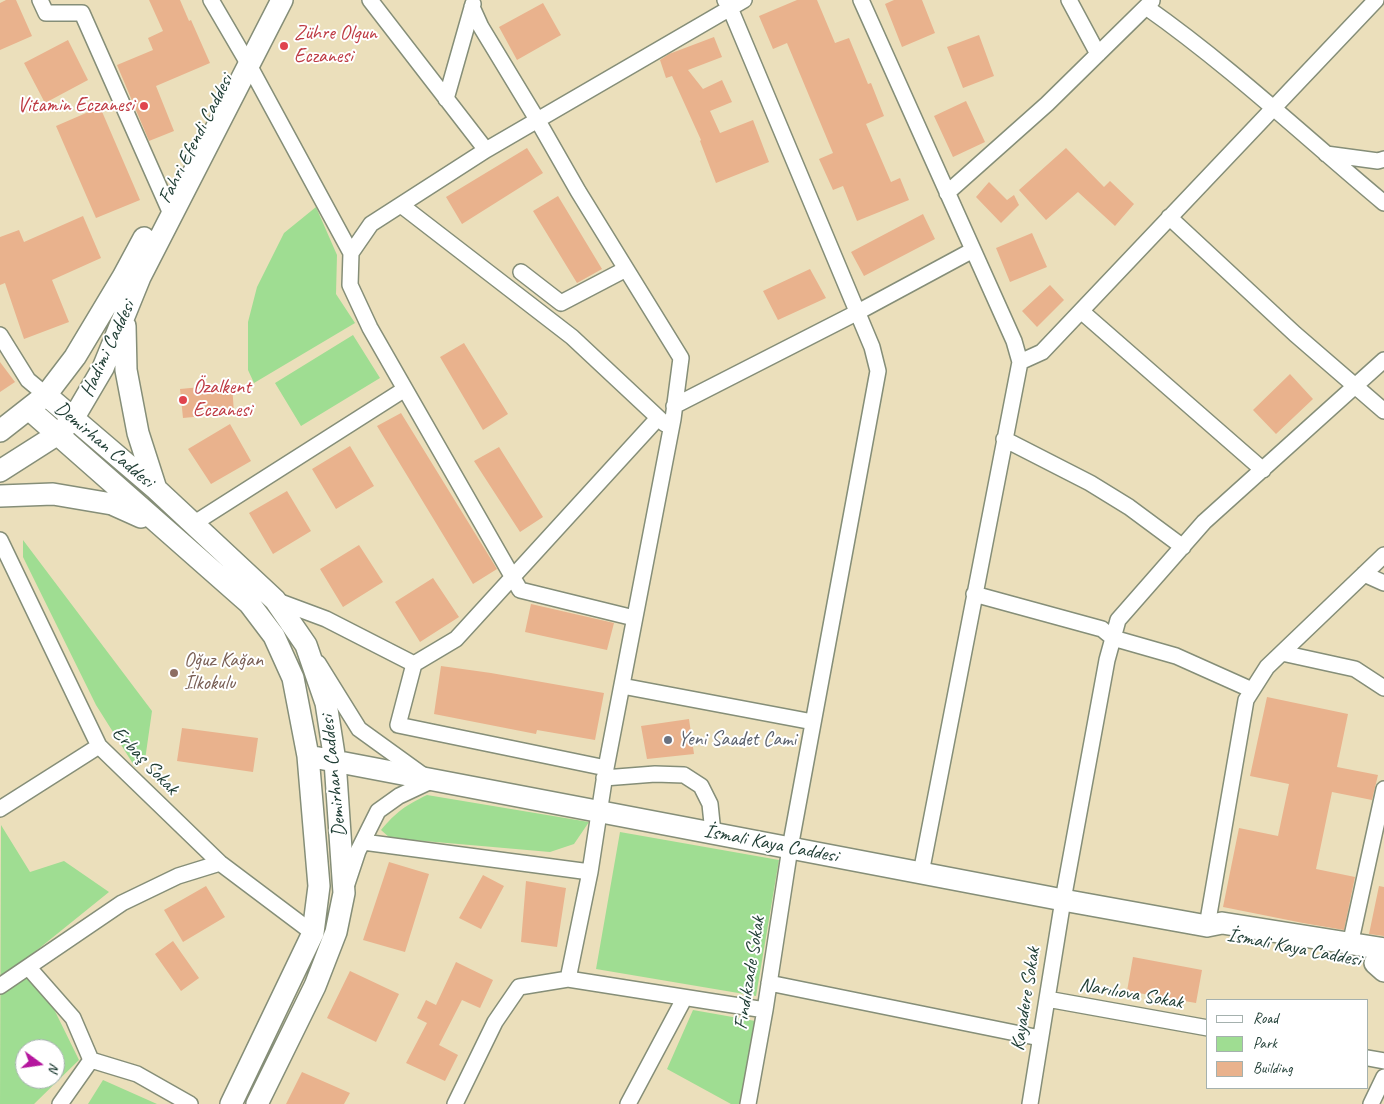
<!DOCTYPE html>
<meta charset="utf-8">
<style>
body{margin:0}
#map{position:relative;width:1384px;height:1104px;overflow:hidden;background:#ebdfbb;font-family:Caveat,sans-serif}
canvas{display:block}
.legend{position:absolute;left:1206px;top:999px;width:162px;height:90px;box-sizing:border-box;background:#fff;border:1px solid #a5b1ae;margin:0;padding:6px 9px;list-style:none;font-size:15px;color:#1f3d34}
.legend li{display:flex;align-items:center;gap:10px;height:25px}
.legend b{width:25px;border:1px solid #a5b1ae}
.north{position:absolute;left:15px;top:1039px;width:50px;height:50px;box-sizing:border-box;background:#fff;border:1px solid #a5b1ae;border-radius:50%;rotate:104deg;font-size:14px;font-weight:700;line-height:20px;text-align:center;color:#1f3d34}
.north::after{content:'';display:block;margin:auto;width:18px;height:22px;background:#b5179e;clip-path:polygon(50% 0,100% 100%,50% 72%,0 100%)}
</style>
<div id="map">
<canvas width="1384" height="1104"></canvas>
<ul class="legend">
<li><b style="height:6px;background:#fff"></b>Road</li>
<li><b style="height:14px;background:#9fdd92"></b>Park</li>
<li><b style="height:14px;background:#e9b28d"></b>Building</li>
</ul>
<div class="north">N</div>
</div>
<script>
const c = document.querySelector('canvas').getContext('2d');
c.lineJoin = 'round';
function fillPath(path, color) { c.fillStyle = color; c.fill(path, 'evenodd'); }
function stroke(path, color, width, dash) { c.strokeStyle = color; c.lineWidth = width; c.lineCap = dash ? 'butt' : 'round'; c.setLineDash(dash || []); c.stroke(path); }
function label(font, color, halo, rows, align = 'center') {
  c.font = font + ' Caveat,sans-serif'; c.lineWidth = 4; c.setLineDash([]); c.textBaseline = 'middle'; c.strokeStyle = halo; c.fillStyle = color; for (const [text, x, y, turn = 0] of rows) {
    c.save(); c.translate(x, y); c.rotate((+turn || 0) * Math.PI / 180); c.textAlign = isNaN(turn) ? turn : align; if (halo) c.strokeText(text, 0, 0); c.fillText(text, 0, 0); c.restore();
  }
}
fillPath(new Path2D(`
 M316,207L337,255L336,294L355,323L254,383L248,370V322L257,287L284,233Z
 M353,335L380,378L301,426L275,383Z
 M23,540L152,711L145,760L135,767L96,705L23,557Z
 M427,795L589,822L574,844L550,852L390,838L381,830C396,812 406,805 427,795Z
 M1,825L30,872L64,861L109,892L21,963L50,1001L79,1060L34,1104H0ZM25,1049H55V1079H25Z
 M620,832L779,860L756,996L596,969Z
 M693,1010L761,1022L742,1104H731L667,1069Z
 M103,1080L157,1104H88Z`), '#9fdd92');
fillPath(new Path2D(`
 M6,0H16L32,36L0,50V3Z
 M149,0H180L189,21L191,20L210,63L156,86L174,131L149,141L117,65L153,50L148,38L163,31Z
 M797,0H817L835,43L849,38L868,84L871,83L884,116L866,124L891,182L900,178L909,200L857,221L843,186L833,190L819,159L833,153L787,43L773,49L759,16Z
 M894,0H922L935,33L902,47L885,4Z
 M543,3L561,35L517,60L499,27Z
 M979,35L994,76L963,88L947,47Z
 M714,37L722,57L688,70L703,89L722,80L732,102L710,111L720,133L753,120L769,162L716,183L700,141L701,140L672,76L666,78L660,60L669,54Z
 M68,40L88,80L45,103L24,63Z
 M966,101L985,142L953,157L934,116Z
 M100,107L140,200L96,218L56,126Z
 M527,148L543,173L462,224L446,197Z
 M1066,148L1104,187L1110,181L1134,204L1115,226L1078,192L1046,220L1019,190Z
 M989,182L1007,200L1014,195L1019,205L1001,223L976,197Z
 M558,196L602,269L577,283L533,211Z
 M923,214L935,239L864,276L851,252Z
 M83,216L101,258L52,280L69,322L24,339L5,283L0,285V237L19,230L24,242Z
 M1032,233L1047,267L1010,282L996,248Z
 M810,269L826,298L778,320L763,291Z
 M1050,285L1064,300L1037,327L1022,311Z
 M464,343L508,414L483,430L440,357Z
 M0,362L15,382L0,392Z
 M1290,374L1313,399L1276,434L1253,410Z
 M232,384L234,413L183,418L180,389Z
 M401,413L497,569L473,584L377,426Z
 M230,424L251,461L211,484L188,449Z
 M350,446L374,486L336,509L312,469Z
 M499,447L543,517L520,532L474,461Z
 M287,491L311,531L273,554L249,513Z
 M359,545L383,582L343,607L320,569Z
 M433,578L459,617L420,642L395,602Z
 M531,604L614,623L607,650L525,632Z
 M441,666L491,673L604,693L595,740L537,730L536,734L434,714Z
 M1267,697L1348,714L1337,767L1378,775L1372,800L1332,792L1316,869L1355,877L1344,930L1303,923L1223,907L1239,828L1278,836L1289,784L1250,776Z
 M689,719L694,754L647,759L641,726Z
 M182,728L258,738L253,772L177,761Z
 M389,862L429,874L405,952L363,940Z
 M483,875L504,886L481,929L459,918Z
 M526,881L566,888L557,947L521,942Z
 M206,886L225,917L183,942L164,910Z
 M1379,886L1384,887V936L1369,934Z
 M173,941L199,978L181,991L155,954Z
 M1133,957L1202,970L1196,1003L1127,991Z
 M456,962L493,980L480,1008L462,1000L439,1045L458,1055L445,1081L406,1063L427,1023L417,1018L426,1000L436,1005Z
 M350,971L399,994L376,1042L327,1018Z
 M302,1072L350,1093L344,1104H286Z`), '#e9b28d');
const street = new Path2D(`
 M40,0L46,13H82L172,216
 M211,0L249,65L351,253
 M370,0L486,150
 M725,0L730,8L872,347L878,371L790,848L765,1010L748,1104
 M861,0L1014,341L1020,362L921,873
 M1069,0L1098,54
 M472,7L481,27L538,121L578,191L681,358L673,419L606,768L590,872L568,979L765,1010
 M1146,7C1230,66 1305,137 1384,203
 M446,99L473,4
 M1326,154L1378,161L1384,159
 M947,193L1047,104L1152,1
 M401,205L572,337L665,424
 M1169,217L1295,334L1384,411
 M521,272L561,303L626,269
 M1081,311L1263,470
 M0,335L28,380L46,395
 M1020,362L1042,352L1376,0
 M674,406L858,312L973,250
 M1004,439L1090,483L1129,507L1183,547
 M193,524L405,389
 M0,540L99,746L220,863L313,933
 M1364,574L1384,583
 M974,594L1102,629L1113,638L1176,656L1252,690
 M275,600L326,619L414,664
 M634,618L520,590L370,328L350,285L351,253L371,224L486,150L744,0
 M1282,653L1355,669L1384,688
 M318,663L359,729L431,781L399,796L378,811L358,851L347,884
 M622,686L813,722
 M606,768L398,725L414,664L456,639L658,418
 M604,778L655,774L684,775L701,786L710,804L713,833
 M0,809L99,746
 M363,842L590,872
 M1207,926L1246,700L1267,667L1384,555
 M1350,945L1384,789
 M29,968L73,1018L91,1060
 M769,983L1040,1038
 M0,986L122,903L178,876L220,863
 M1047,999L1208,1028
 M1368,1058L1384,1061
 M60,1104L91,1060L137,1074L190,1104
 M455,1104L495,1022L519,987L568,979
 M628,1104L684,999
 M1030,1104L1063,900L1107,660L1118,620L1204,522L1384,360
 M1371,1104L1384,1077`);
const secondary = new Path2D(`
 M125,326L126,370L138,433L156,489
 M46,395L156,489L275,600L306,645L326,703L335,761L344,893L336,932L315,986L257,1104
 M30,410L249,603L274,636L293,678L308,756L319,886L313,933L231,1104
 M0,431L46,395L75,357L123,277L144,238
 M0,471L58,434L73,419L103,368L140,277L282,0
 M0,496L53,494L112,504L141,517
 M308,756L1063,900L1207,926L1222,923L1384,949
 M1375,963L1384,971`);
stroke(street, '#858e78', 18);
stroke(secondary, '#858e78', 24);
stroke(street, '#fff', 15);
stroke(secondary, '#fff', 21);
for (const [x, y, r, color] of [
 [284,46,5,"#e0444e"],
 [144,106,5,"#e0444e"],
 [183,400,5,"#e0444e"],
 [174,673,5,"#8d6e63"],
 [668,740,5,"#6b7280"]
]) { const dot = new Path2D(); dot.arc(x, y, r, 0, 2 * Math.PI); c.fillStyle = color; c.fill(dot); stroke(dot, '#fff', 2); }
label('20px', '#be3a42', '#fff', [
 ["Zühre Olgun",294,34],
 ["Eczanesi",294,57],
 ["Vitamin Eczanesi",134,106,"right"],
 ["Özalkent",193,388],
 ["Eczanesi",193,411]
], 'left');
label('20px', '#1f3d34', '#fff', [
 ["Fahri Efendi Caddesi",196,139,-63],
 ["Hadimi Caddesi",108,349,-65],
 ["Demirhan Caddesi",104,445,40],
 ["Erbaş Sokak",145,761,46],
 ["Demirhan Caddesi",334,776,-96],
 ["İsmali Kaya Caddesi",771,844,11],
 ["İsmali Kaya Caddesi",1294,948,11],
 ["Fındıkzade Sokak",750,973,-81],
 ["Narılıova Sokak",1131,994,10],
 ["Kayadere Sokak",1026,999,-81]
]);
label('20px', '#785e54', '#fff', [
 ["Oğuz Kağan",184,661],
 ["İlkokulu",184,684]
], 'left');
label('20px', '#5b616d', '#fff', [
 ["Yeni Saadet Cami",678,740]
], 'left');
</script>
